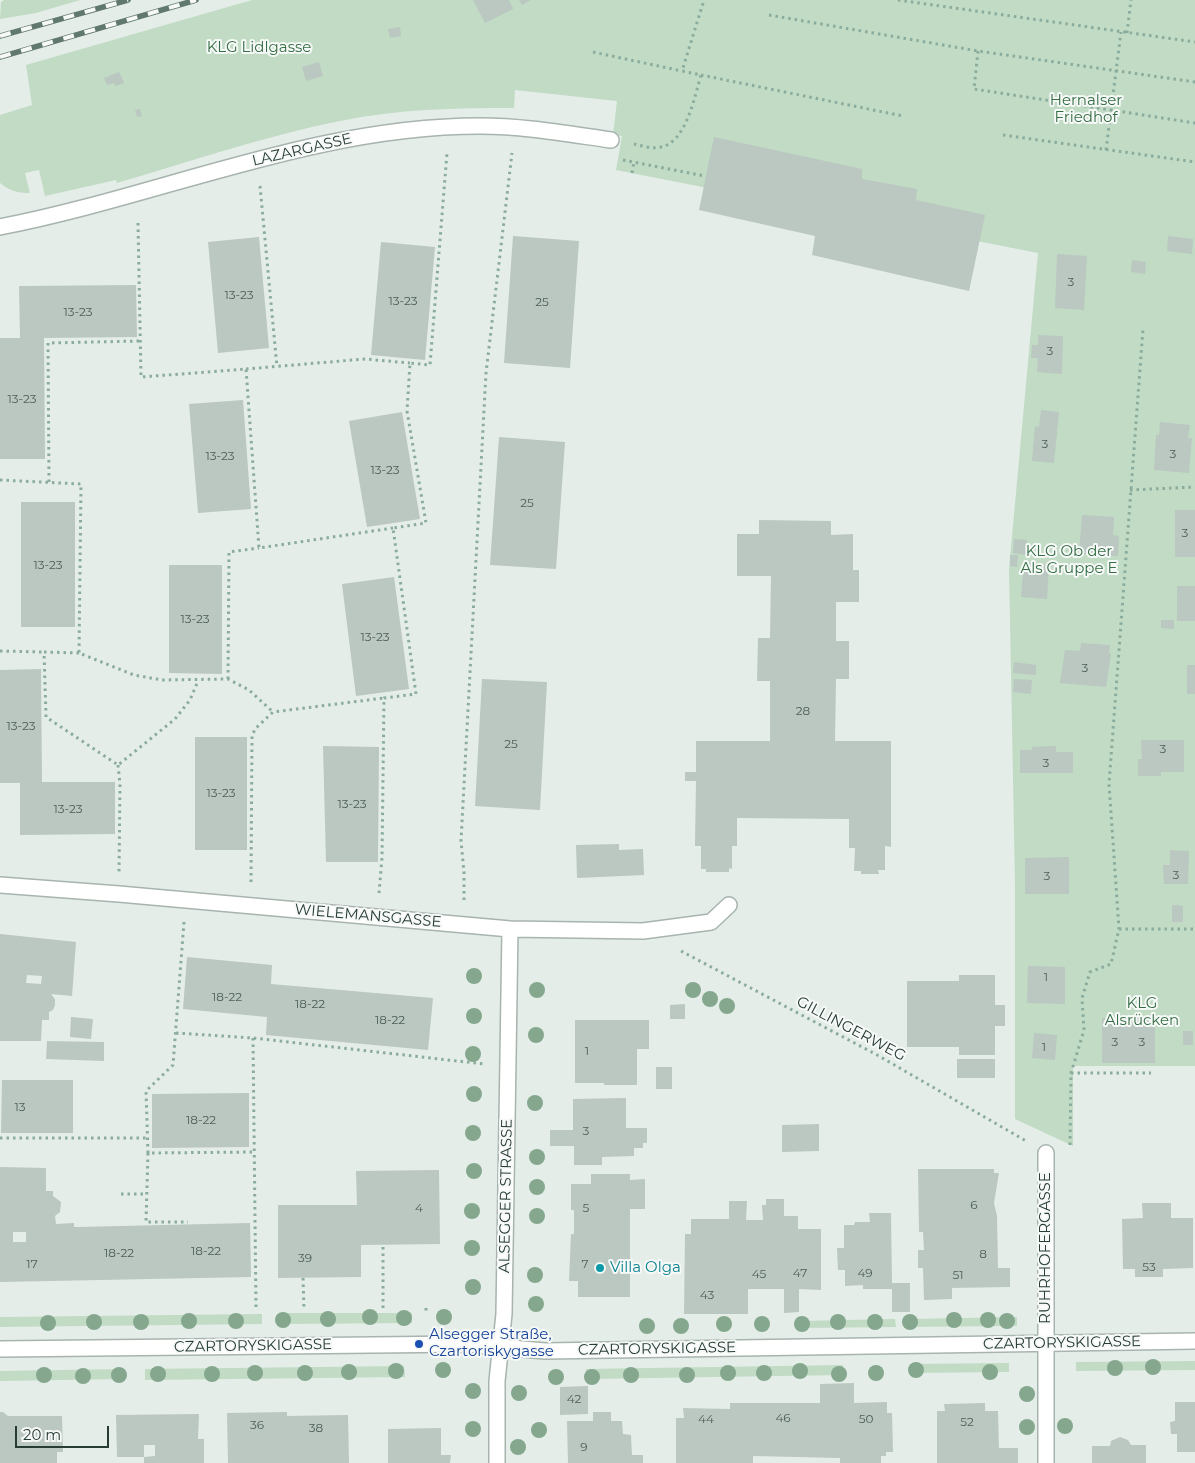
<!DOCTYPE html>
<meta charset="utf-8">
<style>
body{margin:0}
#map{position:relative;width:1195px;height:1463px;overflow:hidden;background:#e5ede8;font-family:Montserrat,sans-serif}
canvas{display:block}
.scale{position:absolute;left:15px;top:1426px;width:94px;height:22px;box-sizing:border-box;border:2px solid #263c34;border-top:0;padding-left:6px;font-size:15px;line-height:18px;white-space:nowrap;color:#263c34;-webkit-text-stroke:4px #f6f9f7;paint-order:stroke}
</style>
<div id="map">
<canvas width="1195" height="1463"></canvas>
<div class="scale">20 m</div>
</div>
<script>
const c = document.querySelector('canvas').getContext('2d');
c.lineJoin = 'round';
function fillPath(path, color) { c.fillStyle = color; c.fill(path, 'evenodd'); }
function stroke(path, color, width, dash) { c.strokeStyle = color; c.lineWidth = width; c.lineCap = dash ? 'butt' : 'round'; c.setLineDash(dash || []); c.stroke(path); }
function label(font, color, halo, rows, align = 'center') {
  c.font = font + ' Montserrat,sans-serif'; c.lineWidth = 4; c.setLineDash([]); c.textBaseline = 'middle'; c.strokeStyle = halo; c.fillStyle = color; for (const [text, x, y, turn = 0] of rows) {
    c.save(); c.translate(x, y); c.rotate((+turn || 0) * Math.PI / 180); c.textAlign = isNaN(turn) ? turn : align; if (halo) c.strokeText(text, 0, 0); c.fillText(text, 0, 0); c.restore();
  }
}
fillPath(new Path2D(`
 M4,0H80L36,13L0,19L1,2Z
 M252,0H1195V1066H1073V1146L1015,1119V884L1009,569L1038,253L616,170L622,136L613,135L617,101L515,90L514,108C456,108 397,109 340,121C265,136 191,161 117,183L116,180L45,196L39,170L25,173L30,193C18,193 10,191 0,183V115L32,105L26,65Z
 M279,1313H412V1323L280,1324Z
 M262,1314V1324L0,1327V1317Z
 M1017,1317V1326L908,1327V1319Z
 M895,1319L896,1327L799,1328V1321Z
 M1195,1361V1370L1076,1371V1362Z
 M1009,1363V1372L910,1373V1364Z
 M843,1365L844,1375L586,1379V1369Z
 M404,1366L405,1377L145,1380V1369Z
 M124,1369V1379L0,1381V1371Z`), '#c1dbc5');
fillPath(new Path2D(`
 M473,0H509L513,9L485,23Z
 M519,0H531L522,5Z
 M400,27L401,36L390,38L388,29Z
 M319,62L323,76L306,81L302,67Z
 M119,72L124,83L116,86L114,83L107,85L104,78Z
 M140,109L142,116L137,117L135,110Z
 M714,137L862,169V179L917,189L916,200L985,215L969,291L812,255L815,236L699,210Z
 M513,236L579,241L570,368L504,363Z
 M1168,236L1193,239L1192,254L1167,251Z
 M259,237L269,348L218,353L208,242Z
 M381,242L435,247L425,360L371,355Z
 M1057,254L1087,256L1084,310L1055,308Z
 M1132,260L1146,262L1145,274L1131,272Z
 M136,285L137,337L44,338L45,459H0V338H20L19,286Z
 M1038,335L1063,336L1062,374L1037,372L1038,358H1031L1032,345H1038Z
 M243,400L251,509L198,513L189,404Z
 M1041,410L1059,412L1054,463L1032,461L1035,426L1039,427Z
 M402,412L420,519L367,527L349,421Z
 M1160,422L1190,425L1188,438H1192L1189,473L1154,470L1156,435H1159Z
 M499,437L565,442L556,569L490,565Z
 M21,502H75V627H21Z
 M1175,510H1195V557H1175Z
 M1082,515L1114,517L1113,535L1119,536L1118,556L1079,554Z
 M759,520L831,521V535L853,534V570H859V602H836V641H849V679H836L835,741H891V847L885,846V870H878L879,874H861V871H854L855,848H849V819L737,818V846H732V869L729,868V872H706V869H701V846H695L696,781H685V772H696V741H770V681H757L758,638H770L771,576H737V534H759Z
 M1014,539L1027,540L1026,555L1013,553Z
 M1010,555H1018L1017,567L1010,566Z
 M1024,562L1049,565L1047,599L1021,597Z
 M169,565H222V674L169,673Z
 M394,577L409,689L356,696L342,584Z
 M1177,586H1195V621H1177Z
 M1161,620H1174V629L1161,628Z
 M1081,643L1110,645L1109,653L1111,654L1106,687L1060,683L1065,650L1080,651Z
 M1014,662L1036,665V675L1013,673Z
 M1187,665H1195V694H1187Z
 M41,669L42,782H115V834L20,835V783H0V670Z
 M482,679L547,682L540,810L475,806Z
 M1014,679L1032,680L1031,694L1013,692Z
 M195,737H247V850H195Z
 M1141,740H1184V772H1161V776H1138V759H1142Z
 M323,746L379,747L378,862H326Z
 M1056,746V752H1073V773H1020V750H1032V747Z
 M619,844V850L643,849L644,875L577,878L576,845Z
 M1170,850L1189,851L1188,884H1164L1163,865H1170Z
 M1069,857V894H1025V858Z
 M1172,905L1183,906V922H1172Z
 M0,934L76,942L72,996L51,994L55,999V1005L53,1010L49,1012V1020H42L41,1041H0ZM27,975L42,976L41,984L26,983Z
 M187,957L272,965L271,984L433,998L428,1050L266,1035L267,1017L183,1009Z
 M1028,966L1065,967V1004L1027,1003Z
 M959,975H995V1005H1005V1026H995V1055H959V1047H907V981H959Z
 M685,1004V1019H670V1005Z
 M71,1017L93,1019L91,1039L70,1037Z
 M1102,1018H1121V1021H1136V1018H1155V1063H1102Z
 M575,1020H649V1049H637V1085H604V1083H575Z
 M1183,1031H1193V1045H1183Z
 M1034,1033L1057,1035L1055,1060L1032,1058Z
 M47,1041L104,1042V1061L46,1059Z
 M957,1059H995V1078H957Z
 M656,1067H672V1089H656Z
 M2,1080H73V1133H1Z
 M249,1093V1147L152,1148V1094Z
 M626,1098V1128H647V1143H643V1148H634V1156L602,1157V1165H574V1146H550V1130H573V1099Z
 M819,1124V1151L782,1152V1125Z
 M0,1167L46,1168V1191H53V1196L61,1202L60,1212L55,1216L56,1224L74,1223V1227H79L250,1223L251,1277L0,1282ZM13,1232H26V1242H13Z
 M918,1169H994V1173H999L994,1203L997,1216L998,1268H1010V1287L952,1288V1299L924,1300L923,1268H918V1250H924L923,1232H919Z
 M439,1170L440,1244L361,1245V1277L278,1278V1205H357L356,1171Z
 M591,1174H630V1180L645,1179V1209H630V1297H578V1281H569L571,1234H574V1210H571V1184H591Z
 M766,1199H784V1216H798V1229H821V1290L799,1289V1312L784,1313V1289H748V1314H684L685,1234H691V1219H729V1201H747L746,1220H763L762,1205H766Z
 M1142,1203H1171V1218H1193V1268L1163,1269V1277H1135V1269H1123L1122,1219L1143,1218Z
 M869,1213H891L892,1283H910V1312H892V1289H863V1285L845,1286V1270H838L837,1248H844V1225H854L855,1222H870Z
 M854,1383V1403L887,1402V1413H892L893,1452H886V1456H881V1463H840V1458L753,1456V1463H676V1418H684L683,1408L730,1409V1403H820V1384Z
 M588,1386V1414L560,1415V1387Z
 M1175,1402H1195V1452H1177V1434H1171L1170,1422L1175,1421Z
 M985,1403V1411H998L999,1448H1018V1463H937V1411H945L944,1404Z
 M0,1412H3L8,1416H62L63,1452H57V1463H0Z
 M287,1412V1416L348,1415L349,1463H228L227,1413Z
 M593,1412H611V1421H622L623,1434L631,1435L632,1455H643V1463H568L567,1421H593Z
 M199,1414L198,1439H204V1463H144V1457H117L116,1415ZM144,1445H155V1456L144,1457Z
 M441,1428V1455H451L450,1463H388V1429Z
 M1120,1437L1128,1440L1131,1445H1146V1463H1092V1446H1110L1111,1441Z`), '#bbc7c1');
const minor = new Path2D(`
 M0,227C160,196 314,126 480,126C524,126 568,134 611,140
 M0,885L119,894L510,929L643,931L711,922L729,905
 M0,1349L466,1344L545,1351L1195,1341
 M497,1463V1381L504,1314L510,929
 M1046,1463V1153`);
stroke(minor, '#a8b4ae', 18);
stroke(new Path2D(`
 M898,0L1195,42
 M769,15L978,51L1195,82
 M1127,33L1131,0
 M978,51L974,89L1195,123
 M593,52L682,71
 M701,75L903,116
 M1003,135L1195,162
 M634,144C642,146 652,149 661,147C686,143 695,95 701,75L682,71L704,0
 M1106,150L1121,32
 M623,160L705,176
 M632,173L634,162
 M260,186L277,367
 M138,223L141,377L246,369L259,548L393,528
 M246,369L365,359L410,363
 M0,480L81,484L79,653L134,675L162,680L228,679L249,690L273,712
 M49,482L48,343L140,341
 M1130,490L1195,487
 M0,651L44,652
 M79,653L44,652L46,717L118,765L175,719L190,700L198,681
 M228,679L229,552L259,548
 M118,765L120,784L119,872
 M251,882L252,736L255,729L273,712L384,698
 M379,893L382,858L384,698L416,694L393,528L426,523L407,411L410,363L430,365L447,153
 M464,900V872L461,841L486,373L512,153
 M184,922L173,1065L146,1091L148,1153L254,1152
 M1119,929H1195
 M681,951L879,1056L1026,1141
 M176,1033L253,1038L484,1064
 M253,1038L256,1309
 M1071,1073H1151
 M0,1138H147
 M1070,1145L1071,1073L1084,1030L1082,998L1090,972L1111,964L1119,929L1109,784L1143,329
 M148,1153L146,1222H188
 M121,1194H147
 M303,1278L304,1309
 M383,1308V1244
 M426,1308V1312`), '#8aac9d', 3, [2.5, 4]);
stroke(minor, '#fff', 15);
const rail = new Path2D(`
 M0,36L128,0
 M0,57L196,0`);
stroke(rail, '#61786f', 5.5);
stroke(rail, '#f6f9f7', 4, [11]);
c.fillStyle = '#84a78e';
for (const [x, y] of [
 [474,976],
 [537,990],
 [693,990],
 [710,999],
 [727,1006],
 [474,1016],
 [536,1035],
 [473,1054],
 [474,1094],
 [535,1103],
 [473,1133],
 [537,1157],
 [474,1171],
 [537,1187],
 [472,1211],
 [537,1216],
 [472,1248],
 [535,1275],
 [473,1287],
 [536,1304],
 [370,1317],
 [444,1317],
 [404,1318],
 [328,1319],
 [283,1320],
 [954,1320],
 [988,1320],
 [189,1321],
 [236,1321],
 [1007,1321],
 [94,1322],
 [141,1322],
 [838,1322],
 [875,1322],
 [910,1322],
 [48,1323],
 [724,1324],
 [762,1324],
 [802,1324],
 [647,1326],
 [681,1326],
 [1153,1367],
 [1115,1368],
 [443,1370],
 [916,1370],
 [396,1371],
 [800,1371],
 [349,1372],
 [990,1372],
 [255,1373],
 [305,1373],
 [728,1373],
 [764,1373],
 [876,1373],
 [158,1374],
 [212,1374],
 [839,1374],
 [44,1375],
 [119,1375],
 [631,1375],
 [687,1375],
 [83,1376],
 [556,1377],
 [592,1377],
 [473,1391],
 [519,1393],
 [1027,1394],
 [1065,1426],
 [1027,1427],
 [473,1429],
 [539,1430],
 [518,1447]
]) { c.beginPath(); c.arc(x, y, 8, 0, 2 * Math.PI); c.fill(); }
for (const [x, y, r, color] of [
 [600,1268,5,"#0f9aa8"],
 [419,1344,5,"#1a4fb4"]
]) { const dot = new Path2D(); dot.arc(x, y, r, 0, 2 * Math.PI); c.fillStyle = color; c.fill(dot); stroke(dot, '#f6f9f7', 2); }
label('12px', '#4b5f57', null, [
 ["3",1071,282],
 ["13-23",239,295],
 ["13-23",403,301],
 ["25",542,302],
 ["13-23",78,312],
 ["3",1050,351],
 ["13-23",22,399],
 ["3",1045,444],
 ["3",1173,454],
 ["13-23",220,456],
 ["13-23",385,470],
 ["25",527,503],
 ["3",1185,533],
 ["13-23",48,565],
 ["13-23",195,619],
 ["13-23",375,637],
 ["3",1085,668],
 ["28",803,711],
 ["13-23",21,726],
 ["25",511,744],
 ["3",1163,749],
 ["3",1046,763],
 ["13-23",221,793],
 ["13-23",352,804],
 ["13-23",68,809],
 ["3",1176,875],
 ["3",1047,876],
 ["1",1046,977],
 ["18-22",227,997],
 ["18-22",310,1004],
 ["18-22",390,1020],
 ["3",1115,1042],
 ["3",1142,1042],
 ["1",1044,1047],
 ["1",587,1051],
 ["13",20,1107],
 ["18-22",201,1120],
 ["3",586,1131],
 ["6",974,1205],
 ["4",419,1208],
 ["5",586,1208],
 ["18-22",206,1251],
 ["18-22",119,1253],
 ["8",983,1254],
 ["39",305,1258],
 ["17",32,1264],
 ["7",585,1264],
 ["53",1149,1267],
 ["47",800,1273],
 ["49",865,1273],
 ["45",759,1274],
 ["51",958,1275],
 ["43",707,1295],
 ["42",574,1399],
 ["46",783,1418],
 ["44",706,1419],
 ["50",866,1419],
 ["52",967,1422],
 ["36",257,1425],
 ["38",316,1428],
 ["9",584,1447]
]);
label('15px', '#356e44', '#f6f9f7', [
 ["KLG Lidlgasse",259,48],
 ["Hernalser",1086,101],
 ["Friedhof",1086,118],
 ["KLG Ob der",1069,552],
 ["Als Gruppe E",1069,569],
 ["KLG",1142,1004],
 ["Alsrücken",1142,1021]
]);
label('15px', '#263c34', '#f6f9f7', [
 ["LAZARGASSE",302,150,-13],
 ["WIELEMANSGASSE",368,916,5],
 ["GILLINGERWEG",851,1029,28],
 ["ALSEGGER STRASSE",506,1196,-89],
 ["RUHRHOFERGASSE",1046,1248,-90],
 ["CZARTORYSKIGASSE",1062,1343,-1],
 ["CZARTORYSKIGASSE",253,1346,-1],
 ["CZARTORYSKIGASSE",657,1349,-1]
]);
label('15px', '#0d838f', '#f6f9f7', [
 ["Villa Olga",610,1268]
], 'left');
label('15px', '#164399', '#f6f9f7', [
 ["Alsegger Straße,",429,1335],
 ["Czartoriskygasse",429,1352]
], 'left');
</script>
